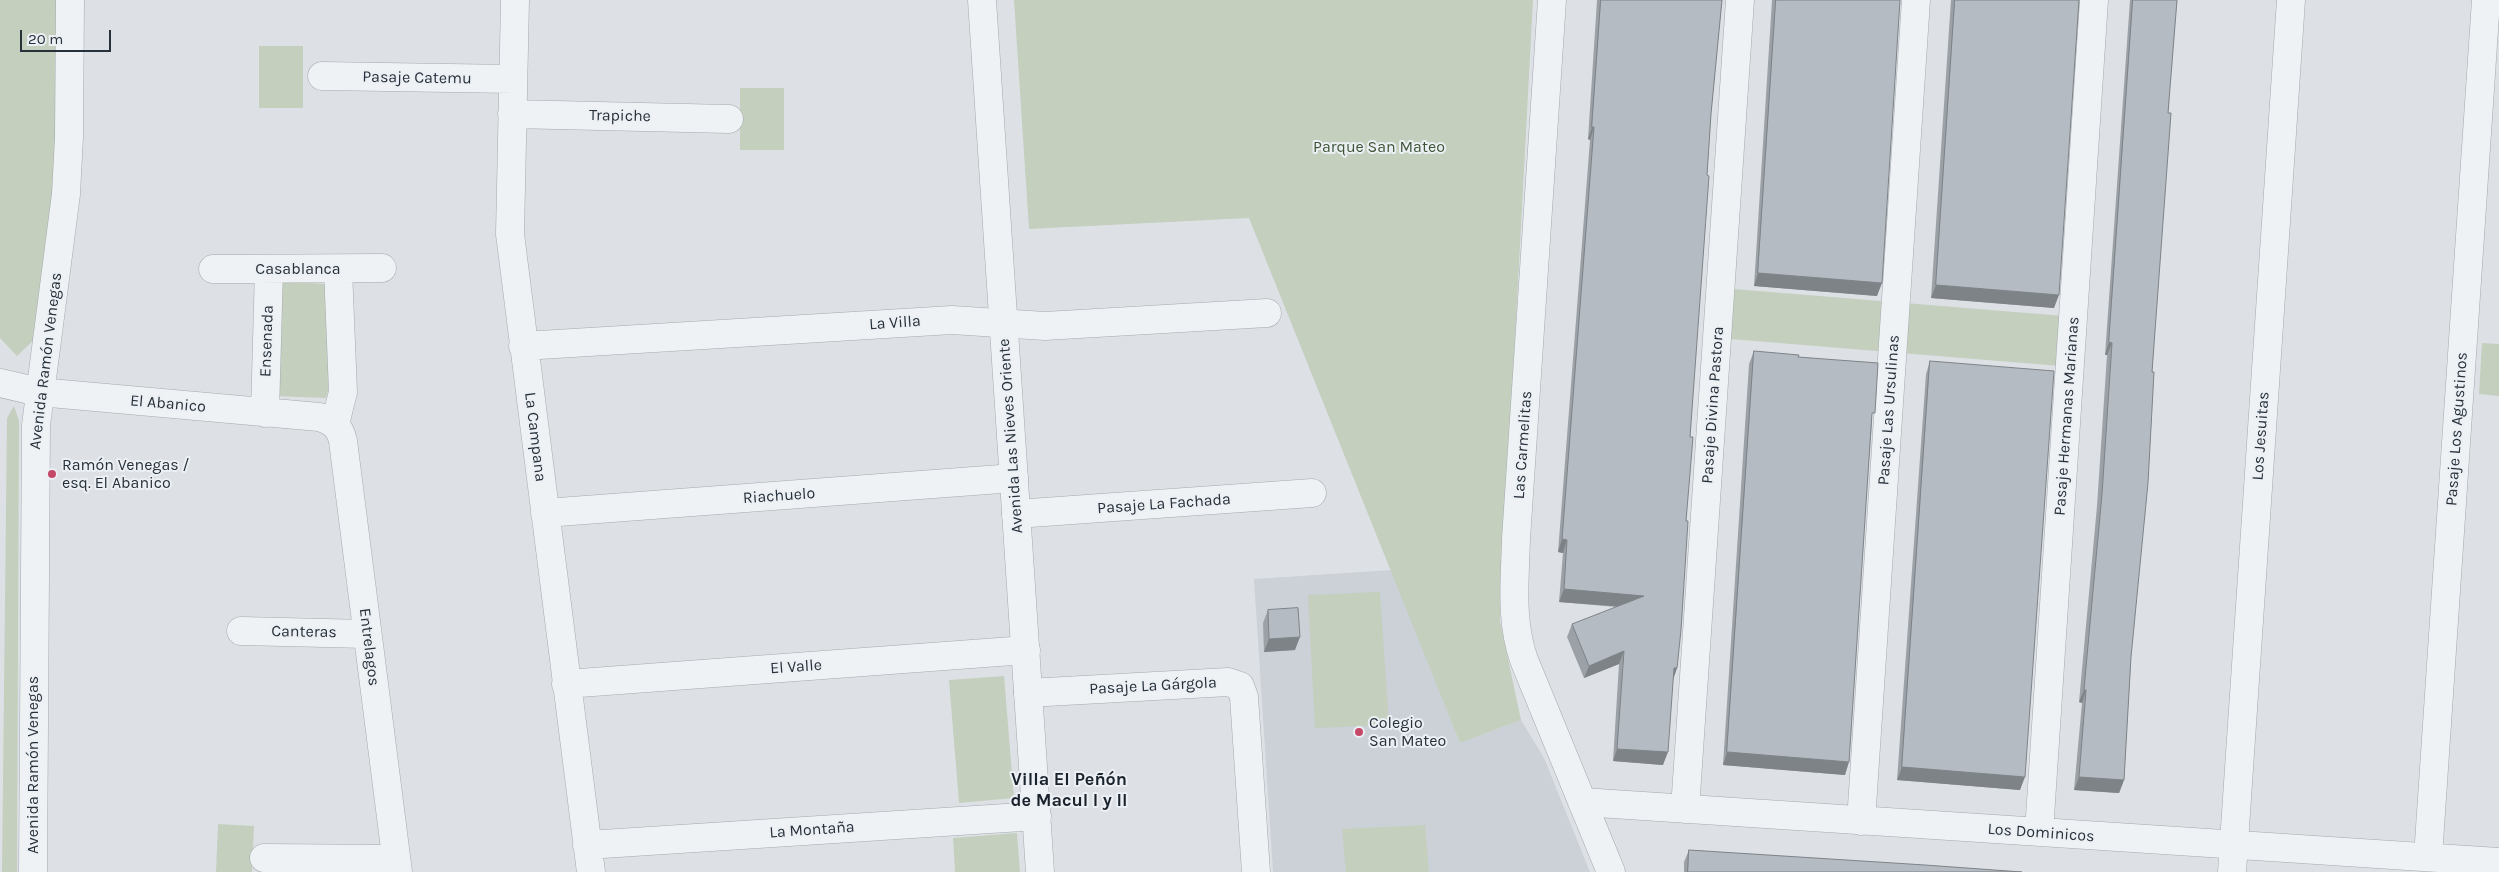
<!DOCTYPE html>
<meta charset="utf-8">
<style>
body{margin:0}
#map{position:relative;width:2499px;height:872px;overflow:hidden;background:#dde1e6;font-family:Karla,sans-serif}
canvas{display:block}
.scale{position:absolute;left:20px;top:30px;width:91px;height:22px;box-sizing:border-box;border:2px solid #27313b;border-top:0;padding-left:6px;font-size:15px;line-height:18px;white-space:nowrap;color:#27313b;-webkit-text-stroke:4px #ecf0f4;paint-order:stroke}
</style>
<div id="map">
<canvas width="2499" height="872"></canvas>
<div class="scale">20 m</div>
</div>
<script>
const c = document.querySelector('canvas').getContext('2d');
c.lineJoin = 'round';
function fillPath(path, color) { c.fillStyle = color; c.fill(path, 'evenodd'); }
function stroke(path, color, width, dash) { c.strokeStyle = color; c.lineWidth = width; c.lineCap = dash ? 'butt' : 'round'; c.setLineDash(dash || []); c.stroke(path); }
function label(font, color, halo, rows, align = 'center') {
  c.font = font + ' Karla,sans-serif'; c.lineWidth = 4; c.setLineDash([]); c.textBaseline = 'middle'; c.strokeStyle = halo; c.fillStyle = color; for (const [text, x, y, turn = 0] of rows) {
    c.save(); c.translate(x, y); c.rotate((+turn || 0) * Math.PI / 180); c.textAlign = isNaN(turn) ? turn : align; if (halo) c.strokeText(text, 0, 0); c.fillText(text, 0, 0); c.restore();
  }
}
fillPath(new Path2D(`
 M1392,570L1460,743L1521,720L1544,758L1590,872H1273L1254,579Z`), '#cbd1d7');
fillPath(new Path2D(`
 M0,0H61L59,154L35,339L17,356L0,338Z
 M1014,0H1533L1500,621L1521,720L1460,743L1249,218L1029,229Z
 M259,46H303V108H259Z
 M740,88H784V150H740Z
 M279,281L326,284L332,375L326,398L276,396Z
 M1734,289L2064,316L2060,366L1730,339Z
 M2482,343L2499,344V396L2479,394Z
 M14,406L19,421L17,872H2L7,418Z
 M1380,592L1389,725L1315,728L1308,595Z
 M1004,676L1014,798L959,803L949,680Z
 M218,824L254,826L252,872H216Z
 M1425,825L1429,872H1346L1342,829Z
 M1017,833L1020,872H955L953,838Z`), '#c4cfbe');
const minor = new Path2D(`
 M515,0L510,234L591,872
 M1552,0L1516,539C1515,580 1510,620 1524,660L1611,872
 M322,76L513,79
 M512,114L729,119
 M213,269L382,268
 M523,346L952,320L1045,326L1267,313
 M0,383L39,392L319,417C333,421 340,427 343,441L398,872
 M265,413L269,269
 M335,424L343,392L338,269
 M545,513L1014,478
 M1016,514L1312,493
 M241,631L367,634
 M566,684L1026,650
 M1028,693L1228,682L1240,686L1244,697L1256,872
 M1582,802L2499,862
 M1685,809L1740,0
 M1861,821L1916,0
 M2039,832L2094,0
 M587,845L1037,816
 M2428,857L2486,0
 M264,858L396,859
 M2232,872L2291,0`);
const tertiary = new Path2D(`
 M982,0L1040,872
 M33,872L36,425L66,194L69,137L70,0`);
stroke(minor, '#a3a9af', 29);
stroke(tertiary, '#a3a9af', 29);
stroke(minor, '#eff2f4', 28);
stroke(tertiary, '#eff2f4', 28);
fillPath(new Path2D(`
 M1597,0H1722L1711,114L1690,437L1677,668L1673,679L1663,765L1613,761L1619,664L1584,678L1567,637L1572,624L1617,607L1559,602L1563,553L1558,552L1590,140L1588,139Z
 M1772,0H1900L1877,296L1754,286Z
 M1951,0H2079L2054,308L1931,298Z
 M2130,0H2177L2168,113L2152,372L2131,657L2124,780L2119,793L2074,790L2082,703L2079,702L2081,680L2097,506L2107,355H2105Z
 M1754,351L1798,357L1872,421L1845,775L1723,765L1749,364Z
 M1930,361L2020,790L1897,780L1926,374Z
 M1268,610L1295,650L1264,652L1263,623Z
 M1689,850L2022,872H1684V862Z`), '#9ba1a7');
fillPath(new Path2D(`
 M1592,127H1594L1590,140L1588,139Z
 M1758,273L1882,283L1877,296L1754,286Z
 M1936,285L2059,295L2054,308L1931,298Z
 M2109,342L2112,343L2107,355H2105Z
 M1562,539L1567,540L1563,553L1558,552Z
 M1564,589L1644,596L1639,608L1559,602Z
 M1300,637L1295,650L1264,652L1269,639Z
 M1624,651L1619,664L1584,678L1589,666Z
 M1674,668H1677L1673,680Z
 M2084,690H2086L2082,703L2079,702Z
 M1617,749L1668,752L1663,765L1613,761Z
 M1727,752L1849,762L1845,775L1723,765Z
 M1902,767L2025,777L2020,790L1897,780Z
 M2079,777L2124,780L2119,793L2074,790Z`), '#7e8388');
const building = new Path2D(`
 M1601,0H1722L1711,114L1707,175L1709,176L1690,437H1693L1686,521H1688L1681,630L1677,668H1674L1668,752L1617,749L1624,651L1589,666L1572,624L1644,596L1564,589L1567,540L1562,539L1594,127H1592Z
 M1776,0H1900L1882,283L1758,273Z
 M1955,0H2079L2059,295L1936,285Z
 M2133,0H2177L2168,113H2171L2152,372H2154L2148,483L2131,657L2124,780L2079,777L2086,690H2084L2086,667L2102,494L2112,343L2109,342Z
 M1754,351L1799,355L1798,357L1878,363L1875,413H1872L1849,762L1727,752Z
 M1930,361L2054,371L2025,777L1902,767Z
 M1298,608L1300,637L1269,639L1268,610Z
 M1689,850L1925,865L2022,872H1688Z`);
fillPath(building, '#b4bbc2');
stroke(building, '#7e8388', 1);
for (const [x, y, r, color] of [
 [52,474,5,"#c54868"],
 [1359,732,5,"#c54868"]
]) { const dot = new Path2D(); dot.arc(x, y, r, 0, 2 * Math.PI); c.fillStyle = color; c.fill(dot); stroke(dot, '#ecf0f4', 2); }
label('16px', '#27313b', '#ecf0f4', [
 ["Pasaje Catemu",417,78,1],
 ["Trapiche",620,116,1],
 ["Casablanca",298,269],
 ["La Villa",895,323,-4],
 ["Ensenada",267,341,-88],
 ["Avenida Ramón Venegas",46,361,-83],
 ["El Abanico",168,404,5],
 ["Pasaje Divina Pastora",1713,405,-86],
 ["Pasaje Las Ursulinas",1889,410,-86],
 ["Pasaje Hermanas Marianas",2067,416,-86],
 ["Pasaje Los Agustinos",2457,429,-86],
 ["Avenida Las Nieves Oriente",1011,436,-94],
 ["Los Jesuitas",2261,436,-86],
 ["La Campana",535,437,83],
 ["Las Carmelitas",1523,445,-86],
 ["Riachuelo",779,496,-4],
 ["Pasaje La Fachada",1164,504,-4],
 ["Canteras",304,632,1],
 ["Entrelagos",369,647,83],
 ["El Valle",796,667,-4],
 ["Pasaje La Gárgola",1153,686,-3],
 ["Avenida Ramón Venegas",33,765,-90],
 ["La Montaña",812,830,-4],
 ["Los Dominicos",2041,833,4]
]);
label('16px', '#3f5636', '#ecf0f4', [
 ["Parque San Mateo",1379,147]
]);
label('16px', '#27313b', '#ecf0f4', [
 ["Ramón Venegas /",62,465],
 ["esq. El Abanico",62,483],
 ["Colegio",1369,723],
 ["San Mateo",1369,741]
], 'left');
label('bold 18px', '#1a222c', '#ecf0f4', [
 ["Villa El Peñón",1069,780],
 ["de Macul I y II",1069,801]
]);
</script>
